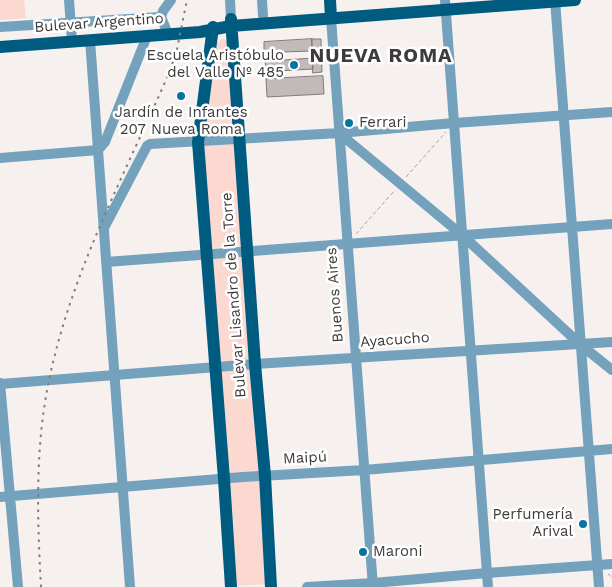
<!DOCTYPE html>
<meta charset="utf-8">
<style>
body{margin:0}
canvas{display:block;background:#f6f0ef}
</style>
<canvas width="612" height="587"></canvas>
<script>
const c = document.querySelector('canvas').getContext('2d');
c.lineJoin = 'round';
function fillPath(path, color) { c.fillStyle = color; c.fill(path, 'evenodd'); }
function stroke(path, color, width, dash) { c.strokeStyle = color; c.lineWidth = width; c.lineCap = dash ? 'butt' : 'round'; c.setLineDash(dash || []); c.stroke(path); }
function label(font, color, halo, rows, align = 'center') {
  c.font = font + ' "Work Sans",sans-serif'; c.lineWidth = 5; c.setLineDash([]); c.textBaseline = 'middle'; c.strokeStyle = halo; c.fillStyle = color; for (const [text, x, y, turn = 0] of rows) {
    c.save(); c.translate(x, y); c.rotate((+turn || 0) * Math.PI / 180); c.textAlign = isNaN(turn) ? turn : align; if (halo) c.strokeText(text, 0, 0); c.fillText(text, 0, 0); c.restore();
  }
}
fillPath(new Path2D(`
 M0,0H24L26,18L0,20Z
 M222,39L228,41L235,134L204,137L215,44Z
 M235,142L243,246L211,248L203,145Z
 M243,256L252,359L219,362L211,258Z
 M252,368L260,472L228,474L220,371Z
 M261,480L269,584L236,586L228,483Z`), '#fcd9d0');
const building = new Path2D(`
 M312,39H321L322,72L313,73Z
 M312,39V51L283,52L284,60L313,58V69L277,71V78L266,79L265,58L274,57V52H264V42Z
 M323,76L324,94L267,97L266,79Z
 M346,119H352L353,127H346Z`);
fillPath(building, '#c0bbb9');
stroke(building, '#807b7a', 1);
stroke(new Path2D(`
 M406,177L446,132
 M356,234L395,190
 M608,574L612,577`), '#a6a2a1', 1, [4, 2.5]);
stroke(new Path2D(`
 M69,0L72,41
 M230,0L231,19
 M262,0L263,16
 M445,0L488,587
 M555,0L599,587
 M331,18L373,587
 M0,27L161,17
 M168,34L161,17L163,11L171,0
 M90,40L130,587
 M339,133L462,235L581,345L612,370
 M0,158L98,150L105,142L147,36
 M104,228L147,146L150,144L339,133L454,123L612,112
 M106,262L612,224
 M0,383L18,587
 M0,384L255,364L612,342
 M0,497L243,477L364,470L612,449
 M307,587L373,583L487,573L612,564`), '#74a2bc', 10);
stroke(new Path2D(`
 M330,0L331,18
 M231,19L255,364L265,476L271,587
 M213,27L198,142L224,479L231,587
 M0,47L200,32L231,26L575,0`), '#005b80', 12);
stroke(new Path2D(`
 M41,587C38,533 36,478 42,424C56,302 117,191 166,80L176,54L187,0`), '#807d7c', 2, [2.5, 5]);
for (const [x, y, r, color] of [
 [294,65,5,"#09739f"],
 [181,96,5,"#09739f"],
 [349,123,5,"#09739f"],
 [583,524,5,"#09739f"],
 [363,552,5,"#09739f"]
]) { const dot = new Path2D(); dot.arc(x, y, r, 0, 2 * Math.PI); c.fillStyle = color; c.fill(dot); stroke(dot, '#fff', 2); }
label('15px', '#3e3c3b', '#fff', [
 ["Bulevar Argentino",99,23,-4],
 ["Bulevar Lisandro de la Torre",234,295,-94],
 ["Buenos Aires",335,295,-94],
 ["Ayacucho",395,340,-4],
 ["Maipú",305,458,-3]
]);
label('15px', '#3e3c3b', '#fff', [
 ["Escuela Aristóbulo",284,56],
 ["del Valle Nº 485",284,73],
 ["Jardín de Infantes",181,113,"center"],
 ["207 Nueva Roma",181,130,"center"],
 ["Ferrari",359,123,"left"],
 ["Perfumería",573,515],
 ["Arival",573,532],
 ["Maroni",373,552,"left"]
], 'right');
c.letterSpacing = '1px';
label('bold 20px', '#3e3c3b', '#fff', [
 ["NUEVA ROMA",381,56]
]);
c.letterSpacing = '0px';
</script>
